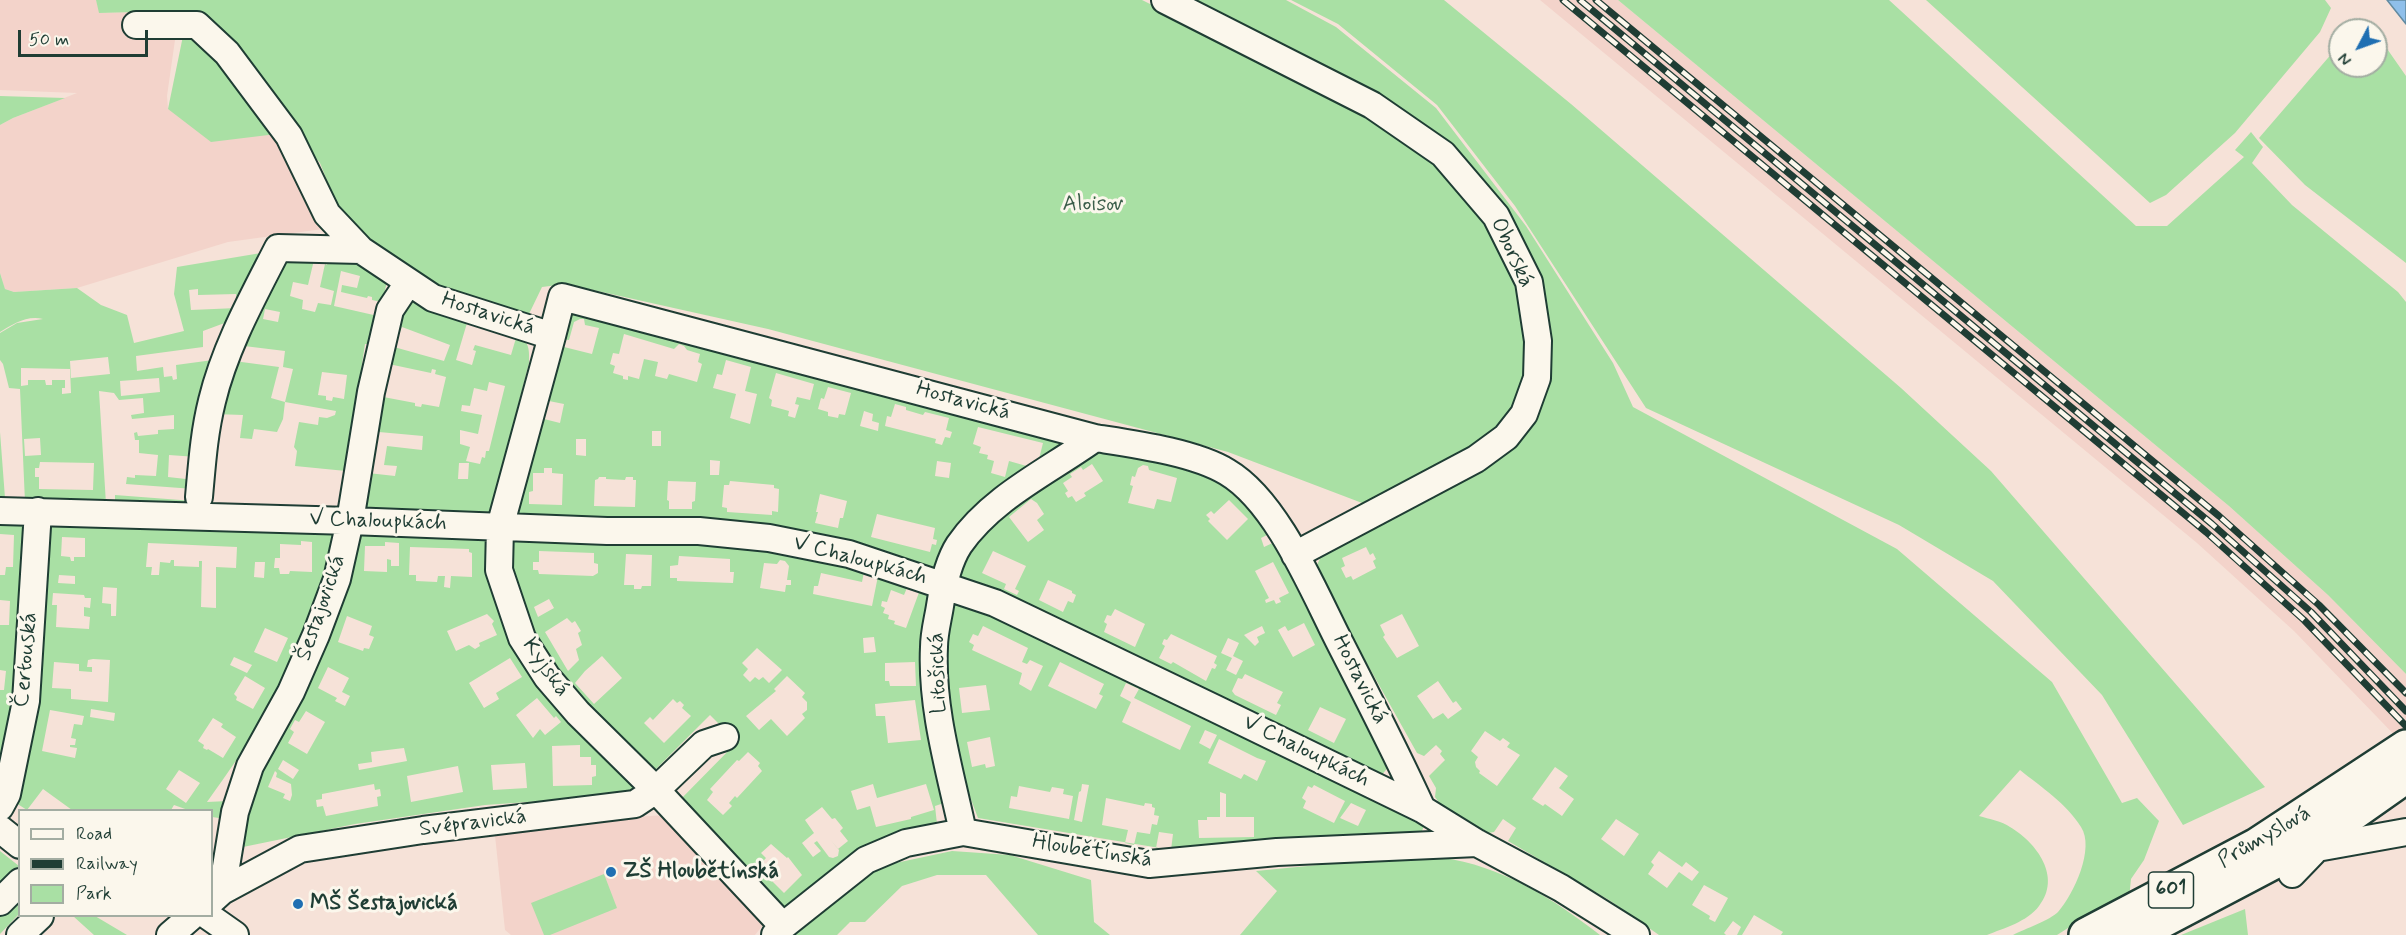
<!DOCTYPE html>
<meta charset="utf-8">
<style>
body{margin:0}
#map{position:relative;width:2406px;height:935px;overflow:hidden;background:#f6e2d8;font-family:Mynerve,sans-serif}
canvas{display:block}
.legend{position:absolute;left:18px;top:809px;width:195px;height:108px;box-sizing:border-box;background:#fbf7ec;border:2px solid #a3ada2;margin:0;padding:8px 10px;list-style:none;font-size:18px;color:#1f3d34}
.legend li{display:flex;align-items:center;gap:12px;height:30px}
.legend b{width:30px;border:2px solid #a3ada2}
.north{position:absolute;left:2328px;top:18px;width:60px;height:60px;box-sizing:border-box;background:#fbf7ec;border:2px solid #a3ada2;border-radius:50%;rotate:229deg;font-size:16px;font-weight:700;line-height:24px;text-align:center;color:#1f3d34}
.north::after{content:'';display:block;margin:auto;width:21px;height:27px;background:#1f6fb2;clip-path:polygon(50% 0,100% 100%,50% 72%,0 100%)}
.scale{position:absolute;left:18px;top:30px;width:130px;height:27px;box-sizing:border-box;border:3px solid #1f3d34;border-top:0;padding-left:8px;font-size:18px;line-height:21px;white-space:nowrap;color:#1f3d34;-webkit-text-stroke:4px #fbf7ec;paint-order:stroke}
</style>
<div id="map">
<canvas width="2406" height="935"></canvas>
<ul class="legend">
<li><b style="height:8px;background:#fbf7ec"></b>Road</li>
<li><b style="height:8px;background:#1f3d34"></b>Railway</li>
<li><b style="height:16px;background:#a9e0a4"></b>Park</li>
</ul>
<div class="north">N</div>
<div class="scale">50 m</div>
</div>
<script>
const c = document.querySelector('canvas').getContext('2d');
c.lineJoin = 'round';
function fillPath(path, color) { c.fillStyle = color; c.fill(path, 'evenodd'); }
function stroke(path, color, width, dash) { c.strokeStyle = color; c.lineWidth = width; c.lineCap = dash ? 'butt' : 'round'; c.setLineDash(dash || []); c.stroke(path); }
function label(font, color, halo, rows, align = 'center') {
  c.font = font + ' Mynerve,sans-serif'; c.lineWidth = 6; c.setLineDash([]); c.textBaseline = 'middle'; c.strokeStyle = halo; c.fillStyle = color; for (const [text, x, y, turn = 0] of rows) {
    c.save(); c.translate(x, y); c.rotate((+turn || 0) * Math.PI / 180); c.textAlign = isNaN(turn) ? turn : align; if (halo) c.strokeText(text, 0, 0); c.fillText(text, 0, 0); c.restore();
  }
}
fillPath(new Path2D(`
 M0,0H96L100,13L160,11L176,33L167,96L168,109L293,132L320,164L327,185L352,225L228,242L77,288L14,292L5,289L0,273V125L13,118L77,93L0,90Z
 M1540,0H1618L2229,506L2328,595L2406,674V747L2294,631L2197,543Z
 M666,815L768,919L755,935H511L505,930L494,826Z`), '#f3d3ca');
fillPath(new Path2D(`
 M96,0H1142L1287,72L1410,141L1457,183L1516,265L1530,379L1503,428L1370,506L1228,452L768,329L566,284L542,287L529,314L519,318L427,290L389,263L345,217L336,203L320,163L293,132L211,142L168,109L184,31L173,11L99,13Z
 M1180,0H1286L1336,27L1436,108L1526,226L1613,363L1633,407L1897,549L2052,682L2122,803L2137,798L2159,821L2144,860L2131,879L2129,899L2098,909L2057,935H2013C2025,929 2050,920 2058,912C2074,894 2095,848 2081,827C2067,804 2041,787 2020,770L1979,816C1989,819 2002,821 2010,827C2037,843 2062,877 2039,906C2027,922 2004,928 1987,935H1781L1783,932L1754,915L1742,935H1737L1741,927L1733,921L1724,933L1726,935H1659L1609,900L1508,841L1516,828L1503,819L1494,832L1482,834L1443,808L1435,797L1436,788L1429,776L1445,760L1440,754L1442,751L1436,745L1424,756L1417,753L1317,574V565L1325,548L1517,441L1526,432L1534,418L1541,320L1450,155ZM1366,547L1370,555L1373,553L1376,559L1373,561L1376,568L1353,580L1351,576L1346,578L1341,568L1345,566L1342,558ZM1402,614L1419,646L1397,658L1383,637L1385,635L1380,625ZM1438,681L1453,703L1456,701L1462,709L1448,719L1443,713L1433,719L1417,696ZM1485,731L1500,741L1503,738L1510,743L1507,747L1520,755L1497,786L1479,773L1480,771L1476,767L1475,762L1478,757L1471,751ZM1555,767L1568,776L1559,788L1574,799L1562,816L1545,804L1543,806L1532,799ZM1616,819L1639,834L1624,856L1601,839ZM1659,851L1682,867L1686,862L1699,872L1692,881L1679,872L1667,888L1648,874L1654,865L1651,862ZM1704,885L1728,898L1715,922L1709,919L1710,916L1692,905Z
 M1291,0H1444L1571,104L1901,388L1991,471L2265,787L2183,825L2102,695L1993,581L1899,525L1646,408L1515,206L1437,105L1338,24Z
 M1618,0H1889L2136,226H2167L2244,157L2235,150L2251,132L2263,147L2252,163L2292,205L2398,292L2406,302V674L2328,595L2229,506Z
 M1926,0H2325L2331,8L2320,32L2235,133L2166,195L2150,203Z
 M2376,43H2383L2406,76V263L2305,185L2259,138L2340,44V66H2376Z
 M0,96L65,98L13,118L0,125Z
 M261,253L259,269L238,318L203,331V347L136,356L137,371L163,367L164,377L172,376L173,380L177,379L176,365L213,360L197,457L169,455L168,477L195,480L194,489L126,484L127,477L135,478V475L156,476L158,455L139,453V440H135L134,433L137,432L138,436L158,434V430L174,429V415L132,419L131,415L144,413L143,398L119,400L114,393L99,391L106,504L25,502L20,389L9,388L3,364L0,360V333L17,323L43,319C27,315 13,324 0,332V273L5,289L14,292L77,288L101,305L127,315L134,343L184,331L174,294L177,267ZM198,289V295L236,294L237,308L191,310L189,290ZM108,357L110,374L71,378L70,361ZM21,368L70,369L71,393L62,394V388H65V380H52V385H46L45,380H28V385L21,386ZM159,378L160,392L121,396L120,381ZM40,438L41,455L25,456L24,439ZM40,462L94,463L93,490L39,489V477H35V468H39Z
 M282,254L314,260L308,285L293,282L290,296L303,300L302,309L315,312L318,303L331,305L334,291L320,287L325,264L327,265L328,261L342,264L345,259L388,278L382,302L372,300V297L368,296L367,298L341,292L342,285L357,288L360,276L341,271L334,306L378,316L369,344H365L346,471L295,466L297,451L294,447L299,422L318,425L319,417L327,418L335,415L336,411L285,402L283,419L277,432L254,429L252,439L240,438L243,415L214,414L234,361L279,367L271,398L285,402L293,369L283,367L285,351L236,345ZM265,309L280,312L278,322L263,319ZM322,372L347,375L344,399L333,397L332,401L326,400V396L318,395Z
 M408,301C432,308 513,325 525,341C530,347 529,356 529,363L509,440L515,444L497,512L486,521L366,513L363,495L368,473L395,476L397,466L384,465L387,446L422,450L423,436L379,432L377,443H373L378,396L415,403V406L421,407L422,404L439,407L446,377L435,374L436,370L432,369L431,373L384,363L392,315ZM467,323L516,338L511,355L475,345L473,350L476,351L472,365L456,360ZM402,327L450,345L444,361L394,347ZM489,382L505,386L489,451H486L485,458L482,457L480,464L466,461L470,447L460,444V430L478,434L482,415L461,411L462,405L470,406L474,388L487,391ZM459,463H469L468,479H458Z
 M565,306L1060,433L1066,449L939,571L512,517ZM580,319H584L585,325L599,328L592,354L560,346L562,339L569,340L574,322ZM624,334L674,349L679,344L684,346L687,350L700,354L698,362L702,364L697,382L669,374L667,379L655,376L658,362L644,359L639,379L628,376V380L623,379V376L613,373L615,366L610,364L613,353L619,354ZM726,360L751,367L745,391L757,394L750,424L730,418L736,394L713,388L717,374L722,375ZM776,373L814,384L810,400L797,397L795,404L799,405L795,418L788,416L789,411L771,406L772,400L769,398ZM828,387L851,393L845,415L839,414L838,418L828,416V412L818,409L821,398L824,399ZM549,401L564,404L560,423L544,419ZM895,404L906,407V410L923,415L925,412L949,418L946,430L952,432L950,438L945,437L942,445L935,443L936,439L885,426L887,416L891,417ZM864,411L873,414L872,421L879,423L878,431L860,426ZM978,427L1043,443L1038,463L1030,467L1009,461L1005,477L991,473L994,461L987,459L988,455L979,453L981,447L973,444ZM652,431H661V446H652ZM576,439H586V456L576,455ZM710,460L720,461L719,475H710ZM937,461L951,463L949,478L935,476ZM544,468H552V473L563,474L562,505L529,504V492L533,491V473H544ZM599,477H606V479L625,480L626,477H633V480H636L635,507L594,506L595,480L598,479ZM668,481L696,482L695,501L692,502V509H669V501L667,500ZM730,481L774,485V488L779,489L778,512L772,511V515L727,512V508L722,507L724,485H729ZM820,494L847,501L843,518H840L838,528L815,523L818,512H816ZM877,514L935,528L933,539L937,540L936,545L932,544L930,552L871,537Z
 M0,432L5,498L0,497Z
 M1102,451C1138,451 1208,466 1237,489C1250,500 1262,518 1273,532L1261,538L1264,547L1277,541L1389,766L1381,776L955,576L971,544L985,528L1084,457ZM1092,464L1103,481L1084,493L1086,496L1076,502L1072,496L1068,498L1065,493L1068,491L1063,483L1072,477L1070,474L1081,467L1083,470ZM1143,465L1148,466L1149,470L1177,478L1171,502L1157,499L1154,509L1128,503L1133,486L1130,485L1132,476L1135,477L1138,468ZM1031,499L1037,503L1044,514L1037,520L1044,530L1028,542L1009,517ZM1229,500L1248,519L1227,540L1208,521L1210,519L1206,515L1211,511L1214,514ZM993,551L1026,566L1015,589L1019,591L1017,595L1004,589L1006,584L982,573ZM1273,562L1289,593L1279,598L1281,602L1276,604L1274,600L1266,603L1265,600L1269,598L1255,571ZM1048,580L1072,591V593L1076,595L1073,603L1068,601L1063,612L1039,600ZM1115,609L1145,624L1135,647L1104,632L1107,624L1104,622L1107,615L1111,616ZM1304,623L1315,645L1293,657L1278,630L1285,626L1288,631ZM1262,626L1265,633L1257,637L1259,642L1255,646L1244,635ZM1171,634L1217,656L1214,663L1217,665L1215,669L1212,668L1206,681L1173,662L1171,664L1159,658L1165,646L1162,644L1164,639L1167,640ZM1228,638L1239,643L1233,656L1243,661L1236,675L1226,670L1232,658L1221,653ZM1245,674L1283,692L1277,703L1281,705L1276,715L1235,695L1232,691L1238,678L1242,679ZM1320,707L1346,719L1334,743L1308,730Z
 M115,495L259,506L258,513L115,508Z
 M0,522L28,524L16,700L0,781V690H4L6,671L0,670V625H9L10,601L0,600V575H5L6,567H13L14,535L0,534Z
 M50,524L334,533C326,561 320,590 311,618C289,685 248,745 207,802L228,801L226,819L212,817V810H188L174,805L171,810H72L43,789L27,810L16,803ZM62,537L85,538V557H74V561H71L70,557L61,556ZM301,541L312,542V572L290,571L289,574H280L279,568H274L275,558H280V544L301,545ZM148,543L237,547L236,568L216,567V608L201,607L202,561H199V567L174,566V560H171L170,563L160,562L159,575H151L152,567H146ZM255,562H265L264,578L254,577ZM59,575L75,576V584L58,583ZM103,587L117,588L116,616H111V604L102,603ZM53,593L84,595L85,598H91L90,608L84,607V616L90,617L89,629L56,627L57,605H52ZM265,628L288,638L277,662L254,652ZM234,657L252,665L247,673L230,665ZM93,659L110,660L108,702L71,699V689L52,688L54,662L79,664V671L92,672V667H87L88,660ZM245,676L265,688L253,709L236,700L237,697L234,694ZM91,709L115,713L114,721L90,717ZM50,710L84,716L82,725L74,724L71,738L76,739L75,745H70V747L77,748L75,758L42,751ZM213,718L223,724L221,727L236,737L223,758L208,749L207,750L203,748L204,745L198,741ZM179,770L200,783L186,803L166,789Z
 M361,533L489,537L491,574L638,787L629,795L485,805L355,824L243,847L246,809L354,538ZM385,542L399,543V566H391V560L387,559V572L364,571L365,546H385ZM410,547L469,549V552L472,553V577L451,576L450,588L444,587L445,576H438L437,582L416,581V575H409ZM487,614L494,621L492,624L497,635L479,643L480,646L475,649L469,645L456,651L447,631ZM347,616L372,626L369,635L374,637L369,649L364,648L363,651L338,642ZM510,658L522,677L496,693L499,699L484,708L469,683ZM328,667L349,678L342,692L350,696L345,706L335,701L337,698L318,688ZM537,698L554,718L556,716L561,722L545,735L540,729L533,738L516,715ZM306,711L325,722L307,754L288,743L294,732L290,729L295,720L299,722ZM580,745V757H591V765H596V776L592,777V785L553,786L552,746ZM404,748L407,761L359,770L358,764L372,762L371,752ZM283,760L299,770L293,779L278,769ZM525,763L527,788L493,790L491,765ZM458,766L463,792L411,802L407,776ZM275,771L277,773L276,777L291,784L292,795L290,801L283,798L285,794L268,787ZM374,784L375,790L380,789L381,796L377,797L378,806L326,816L323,806L317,807L316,800L322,799V794Z
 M511,539C645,541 781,540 909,583L904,595L891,590L887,602L882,601L881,606L885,608L883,613L889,615L888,619L895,621L894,624L906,628L921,587L932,591L953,800L935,806L937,824L866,844L787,907L778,906L676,804L737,742L710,715L649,776L543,654L508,577ZM539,551L594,553V563L598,564V573L593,576L539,574L538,570H533V562H539ZM626,554L652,555L651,586H642L641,589H634V585H624ZM679,556L730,559V572H734L733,583L677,581V578H670V566L678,565ZM780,560L785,561L789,566L787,580H791V585H786L785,592L760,588L764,563L777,564ZM864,572L878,576L872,606L813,594L814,586H818L821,573L862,582ZM549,599L554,608L538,617L534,607ZM567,618L572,623L575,621L581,631L578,633L582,645L576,649L579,660L568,671L545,632ZM874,637L876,652L864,653L863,638ZM757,648L782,670L769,683L763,677L759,680L755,677L750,682L743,675L748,669L742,663ZM602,656L622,678L594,704L575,683L585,671ZM915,662L916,686H890L889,681H885V663ZM787,676L805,693L802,697L807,702V710L802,714L805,718L787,736L771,719L759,730L746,716L776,691L774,689ZM673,699L677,703L680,701L684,705L682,708L691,716L664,743L644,723L650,717L653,720ZM915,700L921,740L888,743L885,716H876L875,704ZM748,752L760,763L758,766L762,771L737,798L735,796L729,803L732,806L723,815L707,800L713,792L710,789L737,760L739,761ZM873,784L877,798L926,784L934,810L911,817V819L876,827L870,806L857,810L851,791ZM822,807L832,819L835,818L843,828L840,831L848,841L838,849L830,839L839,850L838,856L833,858L829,857L817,841L814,843L821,851L813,857L802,843L814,833L805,820ZM771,844L787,858L788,857L802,875L784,893L758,867L766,858L761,853Z
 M947,597L993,616L1425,823L1419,839L1172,850L978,818C960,772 948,725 944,676C943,650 946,623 947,597ZM983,626L1028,648L1022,662L1027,664L1030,660L1043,666L1031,691L1019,684L1022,673L972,650L974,645L969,642L973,634L978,636ZM1060,662L1104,684L1099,694L1103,696L1096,709L1048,686ZM1126,683L1139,689L1134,698L1191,726L1180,750L1122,722L1131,702L1120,696ZM986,685L990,710L962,713L959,688ZM1205,730L1217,735L1210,749L1199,743ZM990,737L995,766L986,768L985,764L972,767L967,742ZM1219,739L1257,758L1266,761L1257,781L1244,774L1241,779L1208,763ZM1082,784L1089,785L1082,822L1074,820L1079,792L1081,791ZM1314,785L1345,801L1334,823L1303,808L1306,801L1302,798L1308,786L1312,788ZM1019,786L1050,792L1052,787L1064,789L1063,794L1073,796L1069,819L1009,808L1011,796L1017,797ZM1220,792L1226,794V817H1254V837L1199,838L1198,820H1207V817H1220ZM1106,798L1144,806L1145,803L1152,804V807L1155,808L1154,815L1159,816L1157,825L1152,824L1150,834L1137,832L1134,845L1125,843L1128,830L1102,825ZM1351,803L1366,810L1358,826L1340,818ZM1159,832L1173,834L1171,850L1156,848Z
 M0,851L19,866L0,886Z
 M952,851L1010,855L1091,880L1094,922L1110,935H1038L986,875H937L902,886L865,922H850L837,935H792L872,868Z
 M1442,858C1500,865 1554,899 1600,935H1240L1277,891L1256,871L1359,861Z
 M604,874L617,908L550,935H544L531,903Z
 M19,891V914L0,934V911Z
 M2245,909L2248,935H2181Z
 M73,916H95L127,935H94Z`), '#a9e0a4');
const water = new Path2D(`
 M2387,0H2406V24Z`);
fillPath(water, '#8fbfea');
stroke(water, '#628ba1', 1.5);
const minor = new Path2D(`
 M1165,0L1372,105L1443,154L1496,216L1529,282L1538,341L1537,378L1524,414L1506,437L1476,459L1295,555
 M136,25H197L227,53L289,136L327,214L361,250L433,298L552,336L562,297L1095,438C1133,444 1194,452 1227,472C1278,502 1314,593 1341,645C1369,700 1397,754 1422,809
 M552,336L500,527L499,570L522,638L547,677L578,713L656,790L783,926
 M199,497C202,464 204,433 212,401C225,347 253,297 278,248L361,250
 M0,511L350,521L607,531H699L769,538L849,554L995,603L1216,709L1422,809L1477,843L1561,888L1636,935
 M0,807L7,794L26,701L38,511
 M0,829L20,845
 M963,832C950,771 931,709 934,647C934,633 938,619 940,606C943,586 948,562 959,545C992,497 1049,471 1095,438
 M2292,874L2317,848L2406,832
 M222,891L235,812L250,766L291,692L316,635L337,579L350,521L371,392L390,310L408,283
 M212,900L222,891L300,849L423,830L635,804L656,790L704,744L725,737
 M0,902L20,882
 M208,916L235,935
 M20,935L40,916
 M170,935L192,916
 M775,935L783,926L866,860L906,843L963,832L1149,864L1277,852L1477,843`);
const major = new Path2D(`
 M2086,935L2257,845L2406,747
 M2135,935L2272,863L2335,826L2406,776`);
stroke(minor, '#1f3d34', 30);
stroke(major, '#1f3d34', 38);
stroke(minor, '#fbf7ec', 26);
stroke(major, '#fbf7ec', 33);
const rail = new Path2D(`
 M1563,0L2206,532L2304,620L2406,726
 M1580,0L2212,524L2311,612L2406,711
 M1596,0L2219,516L2319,605L2406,693`);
stroke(rail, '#1f3d34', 7);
stroke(rail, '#fbf7ec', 4.5, [14]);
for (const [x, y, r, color] of [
 [611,872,6,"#1f6fb2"],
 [298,904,6,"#1f6fb2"]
]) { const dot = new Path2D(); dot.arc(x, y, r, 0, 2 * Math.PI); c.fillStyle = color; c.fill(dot); stroke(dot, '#fbf7ec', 2); }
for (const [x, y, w] of [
 [2171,890,45]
]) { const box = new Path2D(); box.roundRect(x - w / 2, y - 18, w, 36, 4.5); c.fillStyle = '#fbf7ec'; c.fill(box); stroke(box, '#1f3d34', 1.5); }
label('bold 21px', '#1f3d34', null, [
 ["601",2171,890]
]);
label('22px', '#3b5e4a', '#fbf7ec', [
 ["Aloisov",1093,205]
]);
label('22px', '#1f3d34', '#fbf7ec', [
 ["Oborská",1511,253,65],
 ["Hostavická",488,315,18],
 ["Hostavická",963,402,15],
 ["V Chaloupkách",378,522,2],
 ["V Chaloupkách",860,561,15],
 ["Šestajovická",322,608,-71],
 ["Čertouská",27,660,-85],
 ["Kyjská",545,668,55],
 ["Litošická",939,673,-92],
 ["Hostavická",1359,680,63],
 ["V Chaloupkách",1306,752,26],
 ["Svépravická",473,824,-7],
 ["Průmyslová",2265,838,-30],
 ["Hloubětínská",1092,852,9]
]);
label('bold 22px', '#1f3d34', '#fbf7ec', [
 ["ZŠ Hloubětínská",623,872],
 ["MŠ Šestajovická",310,904]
], 'left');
</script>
